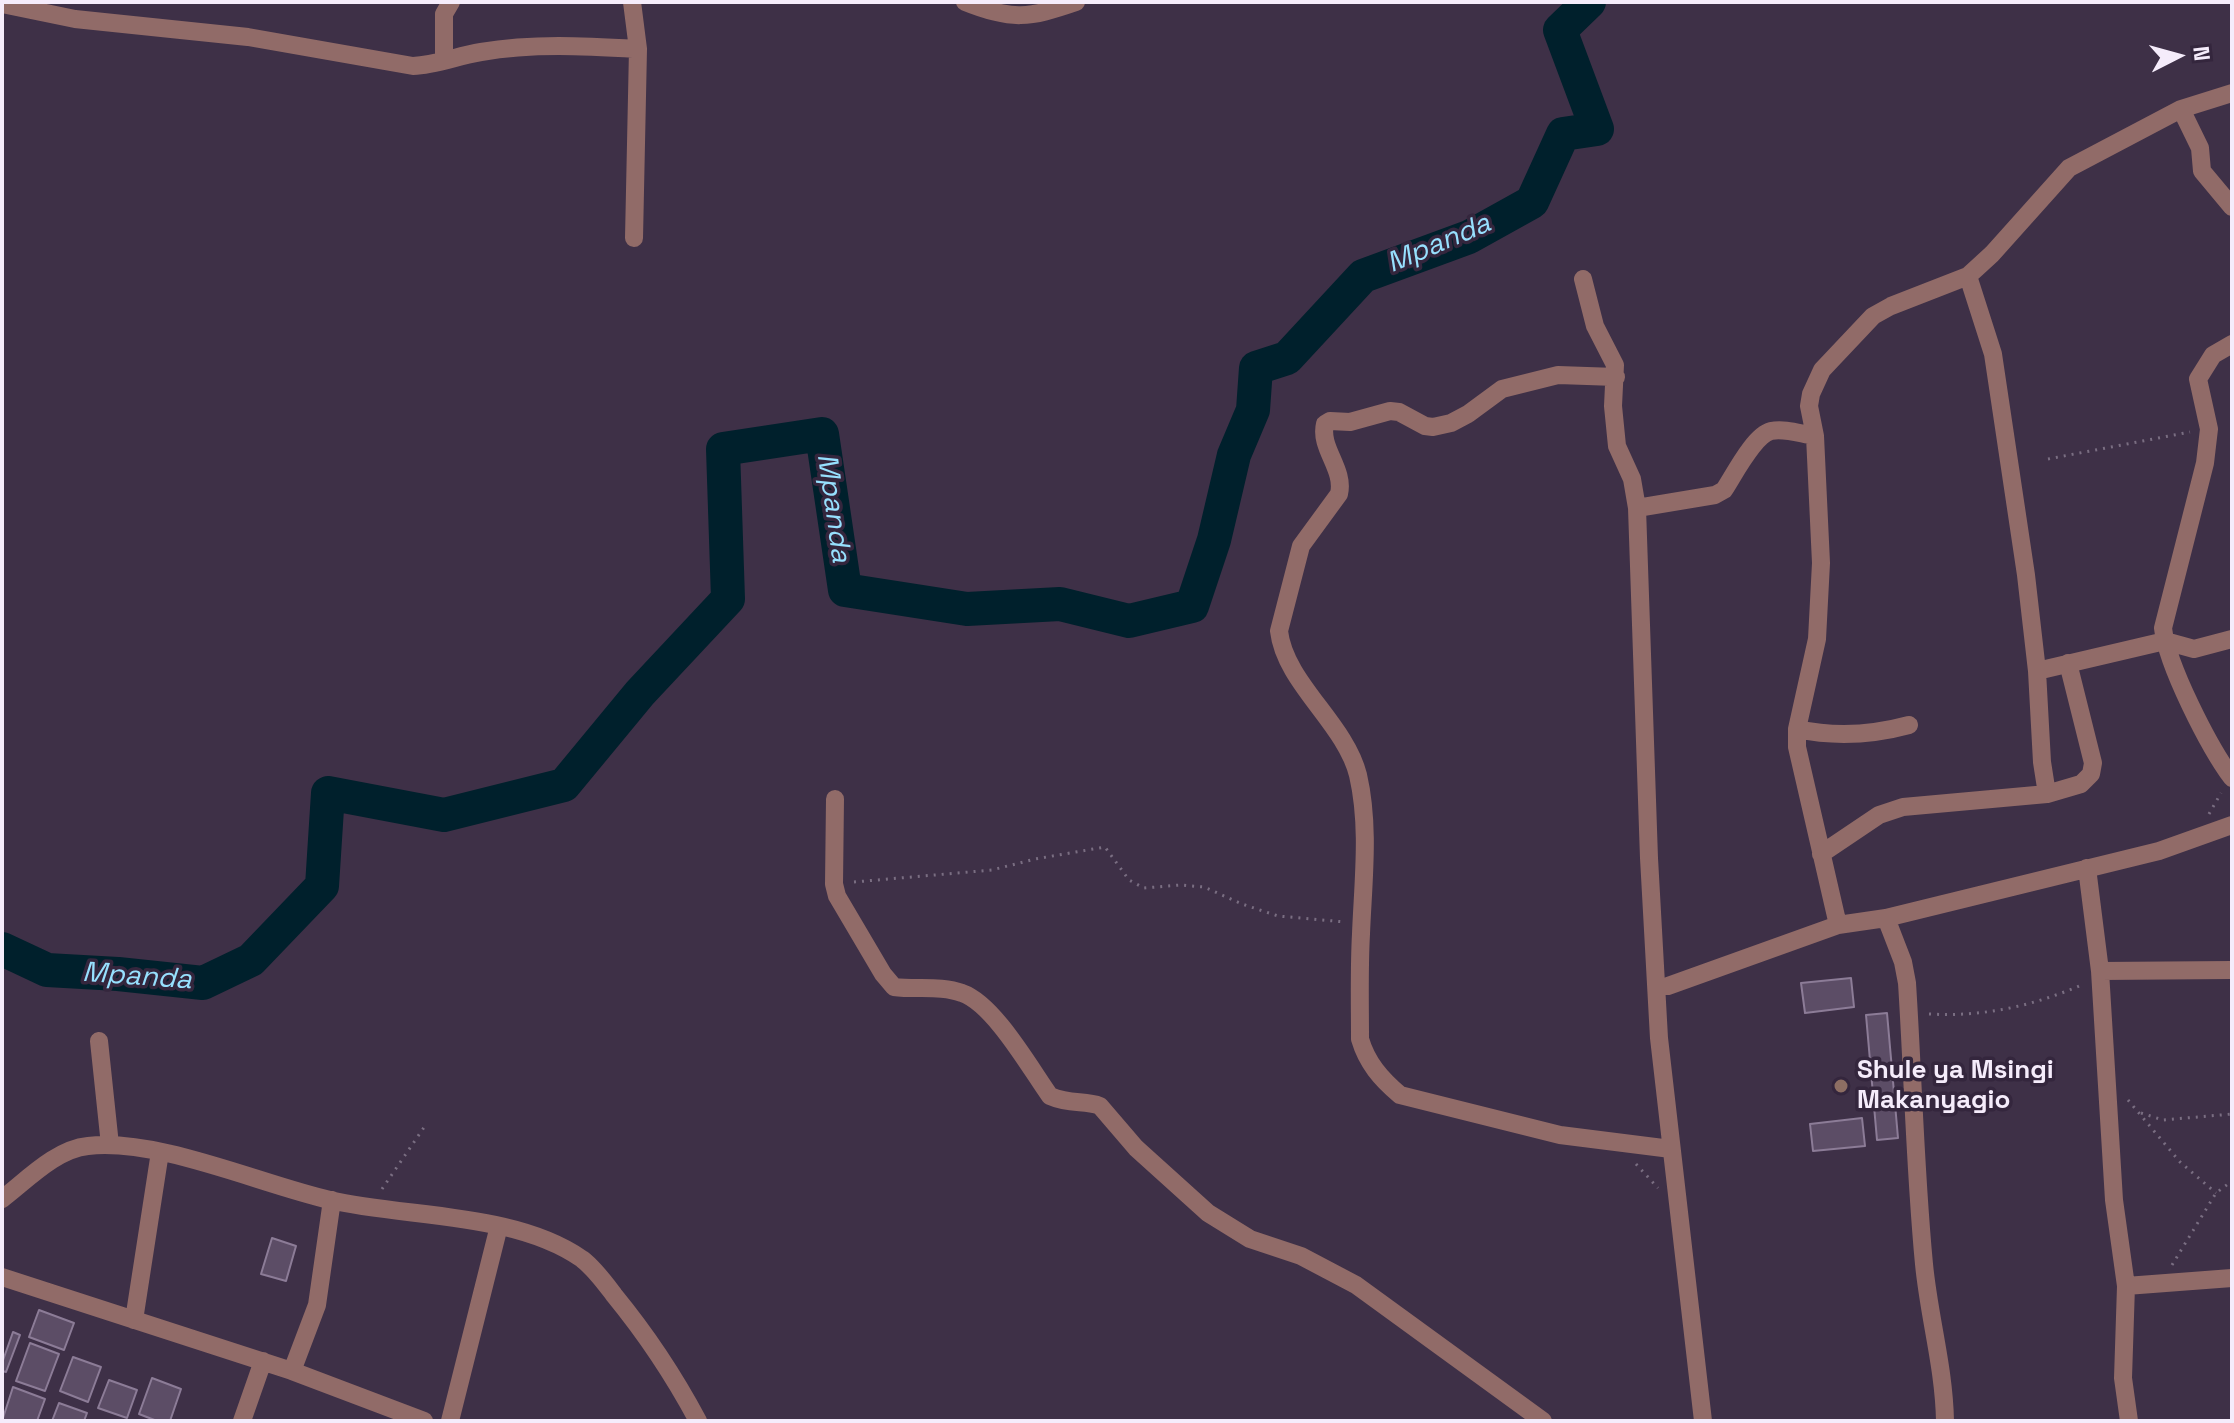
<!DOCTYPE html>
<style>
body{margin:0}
#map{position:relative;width:2234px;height:1423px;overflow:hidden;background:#3e3047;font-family:"Space Grotesk",sans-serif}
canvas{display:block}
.frame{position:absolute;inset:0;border:4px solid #f5ecfb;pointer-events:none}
.north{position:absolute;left:2138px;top:16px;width:80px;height:80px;-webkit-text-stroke:6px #34263d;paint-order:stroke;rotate:84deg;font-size:22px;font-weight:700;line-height:32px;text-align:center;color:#f5ecfb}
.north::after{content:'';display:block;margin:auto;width:28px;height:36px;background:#f5ecfb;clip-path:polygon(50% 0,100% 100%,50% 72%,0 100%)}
</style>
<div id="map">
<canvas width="2234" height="1423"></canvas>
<div class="frame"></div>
<div class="north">N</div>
</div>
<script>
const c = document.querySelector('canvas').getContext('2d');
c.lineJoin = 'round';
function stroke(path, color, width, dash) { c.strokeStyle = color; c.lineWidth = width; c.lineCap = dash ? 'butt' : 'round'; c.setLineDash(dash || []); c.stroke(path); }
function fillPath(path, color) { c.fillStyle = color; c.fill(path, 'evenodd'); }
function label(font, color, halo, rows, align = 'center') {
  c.font = font + ' "Space Grotesk",sans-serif'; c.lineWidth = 7; c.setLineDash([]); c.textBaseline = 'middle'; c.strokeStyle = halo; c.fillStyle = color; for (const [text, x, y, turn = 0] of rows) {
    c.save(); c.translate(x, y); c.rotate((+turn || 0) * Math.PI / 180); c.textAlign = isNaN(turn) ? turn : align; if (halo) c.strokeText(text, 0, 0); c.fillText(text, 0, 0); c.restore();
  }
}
stroke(new Path2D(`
 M2,949L47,970L118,974L203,983L251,960L322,886L328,793L444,815L564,785L640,693L728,599L723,449L822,434L845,590L967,609L1060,604L1129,621L1192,606L1214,540L1234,455L1253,410L1256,368L1287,358L1363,276L1469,237L1532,202L1563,134L1597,129L1560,30L1589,2`), '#00202c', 34);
const building = new Path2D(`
 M1851,978L1854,1007L1805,1013L1801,983Z
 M1887,1013L1898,1138L1877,1140L1866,1015Z
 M1862,1118L1865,1146L1813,1151L1810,1124Z
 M272,1238L296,1246L286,1281L261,1274Z
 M39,1310L74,1323L64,1350L29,1337Z
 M13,1332L20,1335L6,1372L2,1371V1363Z
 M30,1343L59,1354L45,1391L16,1381Z
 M73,1357L101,1367L88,1402L60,1391Z
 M152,1378L181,1389L170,1421H157L139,1414Z
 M109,1380L137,1390L127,1418L98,1408Z
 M13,1387L45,1399L37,1421H2Z
 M59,1403L87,1413L84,1421H52Z`);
fillPath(building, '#5c4d66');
stroke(building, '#8c7c97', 2);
stroke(new Path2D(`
 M2048,459L2190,432
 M2209,814L2221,793
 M854,882L992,870L1035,859L1105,847L1129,880L1144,888L1180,885L1204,887L1242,904L1278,916L1345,922
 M1929,1014C1984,1017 2033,1006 2084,984
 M2128,1100L2180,1162L2216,1193
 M2141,1113L2163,1120L2232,1114
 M1636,1164L1658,1188
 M382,1189L427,1123
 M2172,1265L2216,1193L2232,1181`), '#7a6e82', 3, [2, 6]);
stroke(new Path2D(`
 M632,2L638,49L634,238
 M965,2C1012,21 1029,18 1076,2
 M2,4L75,19L248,37L413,66C436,65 457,56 481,52C533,43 585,46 638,49
 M444,61V14L451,2
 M2181,109L2200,148L2202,171L2232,207
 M1968,276L1993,354L2026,575L2037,671L2042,762L2047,794
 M1583,279L1595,326L1615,365L1613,406L1617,446L1632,479L1637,508L1649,858L1659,1038L1703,1421
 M2232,344L2213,355L2198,379L2209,429L2205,463L2163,628C2167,665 2209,747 2232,778
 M1616,377L1558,375L1502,389L1468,414L1451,423L1433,427L1425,426L1399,412L1390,411L1350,422L1330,421L1325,424C1319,448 1345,469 1339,494L1301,546L1279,631C1285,683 1345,723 1358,775C1370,827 1363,882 1361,934C1359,969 1360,1004 1360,1039C1367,1063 1381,1079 1400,1095L1560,1135L1671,1149
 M1637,508L1715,495L1724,490C1734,475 1754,435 1771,431C1785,428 1801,434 1815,436
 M2037,671L2165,641L2194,649L2232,639
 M1797,729C1834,737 1872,735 1909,725
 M835,799L834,884L837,896L883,974L894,987C916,990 941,985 962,993C994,1004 1030,1068 1050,1096C1070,1105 1085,1100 1100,1106L1136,1148L1208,1213L1250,1239L1301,1256L1356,1285L1543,1421
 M1821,854L1879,815L1903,807L2047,794L2081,784L2091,774L2093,763L2068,663
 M2087,868L2100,971L2114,1200L2126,1286L2123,1378L2129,1421
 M1886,918L1903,962L1907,983C1913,1076 1915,1170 1924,1264C1929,1317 1944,1367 1945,1421
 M1838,925L1797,747V729L1817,639L1821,563L1815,436L1809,406L1811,394L1822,370L1873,316L1891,306L1968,276L1992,254L2069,168L2181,109L2232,93
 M2100,971L2232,970
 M1668,986L1838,925L1886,918L2159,851L2232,825
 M99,1041L110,1145
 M2,1199C27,1180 56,1149 88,1146C158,1138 260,1184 330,1200C407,1218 515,1212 582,1259C595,1269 605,1283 614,1295C646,1334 674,1376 698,1421
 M2,1277L292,1371L424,1421
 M2126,1286L2232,1278
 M134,1320L160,1152
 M292,1371L317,1305L332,1200
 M242,1421L263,1361
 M450,1421L499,1226`), '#916b68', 18);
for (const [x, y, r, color] of [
 [1841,1086,8,"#8d6e63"]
]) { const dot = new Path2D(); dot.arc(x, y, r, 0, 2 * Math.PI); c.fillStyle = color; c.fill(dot); stroke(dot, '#34263d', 3); }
label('bold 26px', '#f5ecfb', '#34263d', [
 ["Shule ya Msingi",1857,1071],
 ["Makanyagio",1857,1101]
], 'left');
label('italic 28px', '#97e0fe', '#34263d', [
 ["Mpanda",1439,244,-23],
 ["Mpanda",833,508,82],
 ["Mpanda",137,977,4]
]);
</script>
